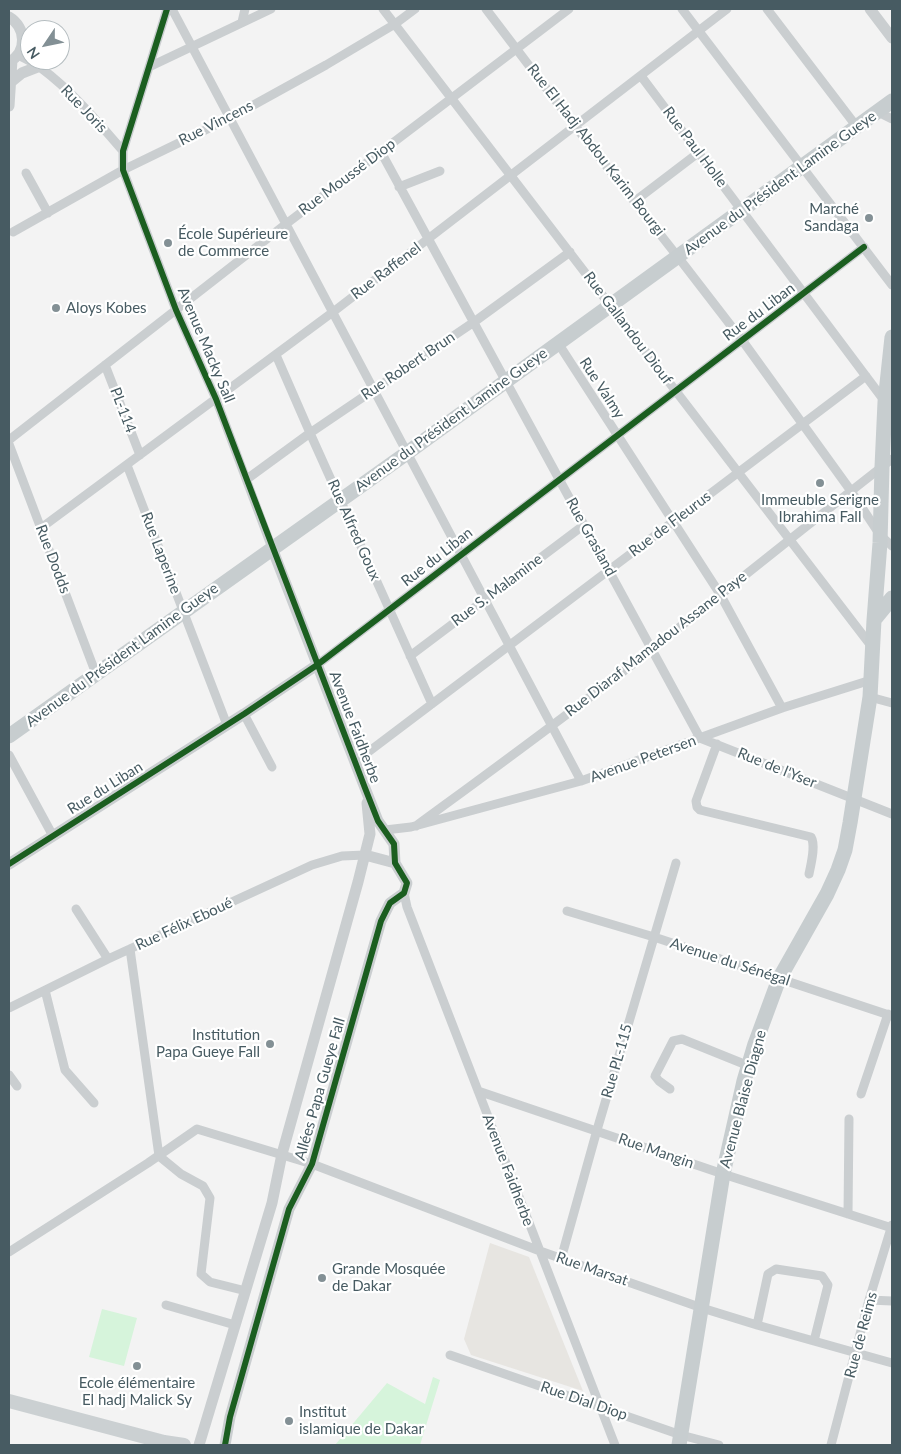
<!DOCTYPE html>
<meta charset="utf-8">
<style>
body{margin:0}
#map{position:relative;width:901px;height:1454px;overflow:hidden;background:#f3f3f3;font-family:Lato,sans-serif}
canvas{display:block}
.frame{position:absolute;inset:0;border:10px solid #475b62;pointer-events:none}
.north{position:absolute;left:20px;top:20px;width:50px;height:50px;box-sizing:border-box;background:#fff;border:1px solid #b5bdc0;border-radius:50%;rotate:236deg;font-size:14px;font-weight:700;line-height:20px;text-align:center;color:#475b62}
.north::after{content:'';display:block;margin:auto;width:18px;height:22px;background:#839095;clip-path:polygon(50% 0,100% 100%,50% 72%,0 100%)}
</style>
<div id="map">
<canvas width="901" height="1454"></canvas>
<div class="frame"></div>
<div class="north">N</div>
</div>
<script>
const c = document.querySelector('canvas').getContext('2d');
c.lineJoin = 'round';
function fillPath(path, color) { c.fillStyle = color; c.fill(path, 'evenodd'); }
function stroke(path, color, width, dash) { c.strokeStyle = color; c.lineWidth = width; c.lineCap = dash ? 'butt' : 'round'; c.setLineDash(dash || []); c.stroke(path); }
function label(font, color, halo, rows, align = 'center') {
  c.font = font + ' Lato,sans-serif'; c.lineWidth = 4.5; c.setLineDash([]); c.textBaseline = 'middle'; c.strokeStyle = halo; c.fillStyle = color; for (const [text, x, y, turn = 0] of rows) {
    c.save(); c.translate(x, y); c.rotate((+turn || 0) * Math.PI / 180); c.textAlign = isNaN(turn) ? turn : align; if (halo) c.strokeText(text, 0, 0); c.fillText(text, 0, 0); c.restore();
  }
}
fillPath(new Path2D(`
 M490,1243L529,1257L583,1391L471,1355L464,1339Z`), '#e7e5e1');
fillPath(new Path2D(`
 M102,1309L137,1318L124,1366L89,1357Z
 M433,1377L440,1380L420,1445H335L387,1383L425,1404Z`), '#d6f4db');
stroke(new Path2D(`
 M167,9L123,151V170L176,310L216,399L272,548
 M172,9L581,781
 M383,9L872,647
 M486,9L575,126L678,257L742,340L851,491L880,535L892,546
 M682,9L892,285
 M767,9L857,127
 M242,22L245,9
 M18,55C26,59 34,63 41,68C72,91 98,122 123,151
 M149,67L271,9
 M641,76L892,411
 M882,114L892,119
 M381,152L700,738L892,814
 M26,173L48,213
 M399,187L440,171
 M635,201L698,153
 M13,232L123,170L230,118L326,65L395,24L415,9
 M558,343L720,594L782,708
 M276,355L310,433L432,704
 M105,365L140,455
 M9,440L286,224L569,9
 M9,444L96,674
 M127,465L227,725
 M247,479L310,433L474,322L570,252
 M41,528L333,312L727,9
 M410,656L584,525
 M317,665L864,247
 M870,697L892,703
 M244,714L272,767
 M717,744L696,801L697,807L700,810L811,837C816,845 811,864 809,874
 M9,755L53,836
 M355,762L866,376
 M416,826C495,768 575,710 652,649C732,586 811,522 892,459
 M385,830L411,827L581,781L782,708L871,680
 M404,893L407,907L615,1445
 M76,909L108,959
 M567,911L654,937L892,1016
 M130,949L159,1156L181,1174L203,1186L210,1198L201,1274L210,1282L246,1291
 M45,990L65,1070L94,1103
 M9,1008L108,959L312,865L342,856L365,855
 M9,1075L17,1086
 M670,1089L659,1081L655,1076L673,1041L682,1039L749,1066
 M478,1091L723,1174L892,1228
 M861,1094L888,1014
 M848,1214L849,1119
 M9,1252L148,1163L197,1129L312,1164L540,1251L702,1308L757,1325L892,1363
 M561,1259L597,1130L676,863
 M869,1300L892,1301
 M166,1305L235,1325
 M757,1325L768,1274L776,1269L822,1276L828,1285L814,1341
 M450,1355L681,1435L719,1445
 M831,1445L869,1300L892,1225`), '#caced0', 9);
stroke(new Path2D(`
 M870,9L892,38
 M9,17C26,27 28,52 9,62
 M11,82L22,73L40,66
 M9,106L12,60
 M365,855L395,863
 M9,864L244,714L317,665
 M199,1445L272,1203L282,1154L358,882L370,834L367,803
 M225,1445L230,1417L289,1209L312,1164L381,921L390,903L404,893L407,883L395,863L394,844L378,821L365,788L272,548`), '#caced0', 11);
stroke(new Path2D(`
 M9,1401L164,1442L184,1445`), '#cbd0d2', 14);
stroke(new Path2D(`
 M874,620L892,598
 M9,736L407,453L892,101
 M679,1445L723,1174L744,1081L755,1044L779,979L827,894L838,870L845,850L850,823L870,697L874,620L880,543L882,467L885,402L892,337`), '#c7cdcf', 15);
stroke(new Path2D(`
 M167,9L123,151V170L176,310L216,399L365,788L378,821L394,844L395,863L407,883L404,893L390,903L381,921L312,1164L289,1209L230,1417L225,1445
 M9,864L244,714L317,665L864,247`), '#1b5e20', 6);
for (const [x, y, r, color] of [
 [869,218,5,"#839095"],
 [168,243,5,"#839095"],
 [56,308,5,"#839095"],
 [820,483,5,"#839095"],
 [270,1044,5,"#839095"],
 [322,1278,5,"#839095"],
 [137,1366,5,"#839095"],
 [289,1421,5,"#839095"]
]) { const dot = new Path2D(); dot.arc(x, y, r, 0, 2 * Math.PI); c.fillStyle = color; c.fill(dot); stroke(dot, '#fff', 2); }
label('15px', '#475b62', '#fff', [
 ["Rue Joris",84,109,46],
 ["Rue Vincens",216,123,-27],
 ["Rue Paul Holle",695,147,53],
 ["Rue El Hadj Abdou Karim Bourgi",596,150,52],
 ["Rue Moussé Diop",347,177,-37],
 ["Avenue du Président Lamine Gueye",780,183,-36],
 ["Rue Raffenel",386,271,-37],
 ["Rue du Liban",759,312,-37],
 ["Rue Gallandou Diouf",628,328,53],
 ["Avenue Macky Sall",206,345,67],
 ["Rue Robert Brun",408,366,-34],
 ["Rue Valmy",602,388,57],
 ["PL-114",123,410,69],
 ["Avenue du Président Lamine Gueye",451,420,-36],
 ["Rue de Fleurus",670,524,-37],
 ["Rue Alfred Goux",354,530,66],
 ["Rue Grasland",591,537,61],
 ["Rue Laperine",161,553,69],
 ["Rue du Liban",437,557,-38],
 ["Rue Dodds",53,559,69],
 ["Rue S. Malamine",497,590,-37],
 ["Rue Diaraf Mamadou Assane Paye",656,644,-38],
 ["Avenue du Président Lamine Gueye",122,655,-36],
 ["Avenue Faidherbe",355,727,69],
 ["Avenue Petersen",643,759,-20],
 ["Rue de l'Yser",777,768,22],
 ["Rue du Liban",105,788,-32],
 ["Rue Félix Eboué",184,924,-25],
 ["Avenue du Sénégal",730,962,18],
 ["Rue PL-115",617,1061,-74],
 ["Allées Papa Gueye Fall",320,1089,-74],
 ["Avenue Blaise Diagne",743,1099,-75],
 ["Rue Mangin",656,1151,19],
 ["Avenue Faidherbe",508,1170,69],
 ["Rue Marsat",592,1269,19],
 ["Rue de Reims",861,1335,-75],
 ["Rue Dial Diop",584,1401,19]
]);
label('15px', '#475b62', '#fff', [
 ["Marché",859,209,"right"],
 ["Sandaga",859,226,"right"],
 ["École Supérieure",178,234],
 ["de Commerce",178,251],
 ["Aloys Kobes",66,308],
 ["Immeuble Serigne",820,500,"center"],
 ["Ibrahima Fall",820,517,"center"],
 ["Institution",260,1035,"right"],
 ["Papa Gueye Fall",260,1052,"right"],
 ["Grande Mosquée",332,1269],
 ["de Dakar",332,1286],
 ["Ecole élémentaire",137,1383,"center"],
 ["El hadj Malick Sy",137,1400,"center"],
 ["Institut",299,1412],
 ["islamique de Dakar",299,1429]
], 'left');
</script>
